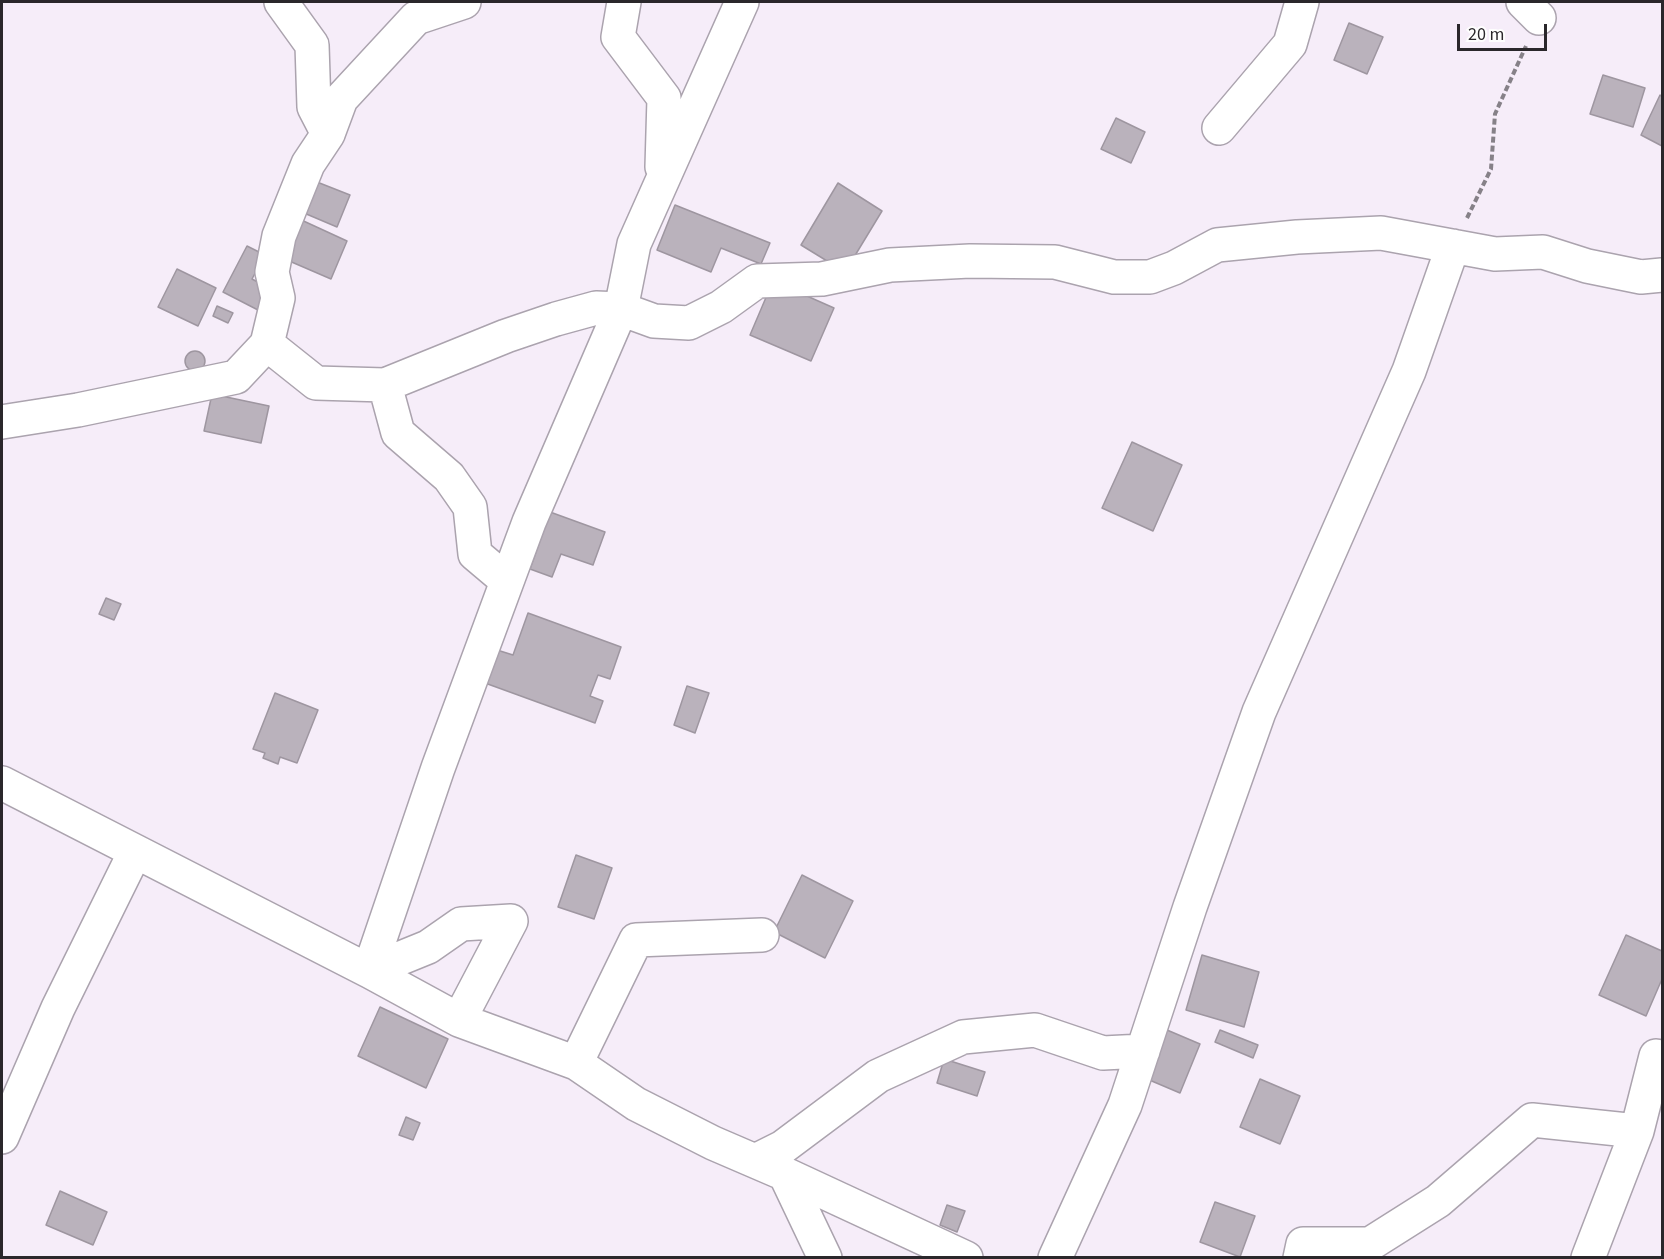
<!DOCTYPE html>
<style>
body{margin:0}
#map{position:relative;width:1664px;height:1259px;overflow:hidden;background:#f6edf9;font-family:"Source Sans 3",sans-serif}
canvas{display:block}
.frame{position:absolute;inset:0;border:3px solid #2a272b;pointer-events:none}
.scale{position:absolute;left:1457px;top:24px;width:90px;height:27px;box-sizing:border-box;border:3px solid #2a272b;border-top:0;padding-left:8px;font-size:18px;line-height:21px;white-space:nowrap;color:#2a272b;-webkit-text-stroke:4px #fefefe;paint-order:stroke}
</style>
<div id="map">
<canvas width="1664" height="1259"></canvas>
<div class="frame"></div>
<div class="scale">20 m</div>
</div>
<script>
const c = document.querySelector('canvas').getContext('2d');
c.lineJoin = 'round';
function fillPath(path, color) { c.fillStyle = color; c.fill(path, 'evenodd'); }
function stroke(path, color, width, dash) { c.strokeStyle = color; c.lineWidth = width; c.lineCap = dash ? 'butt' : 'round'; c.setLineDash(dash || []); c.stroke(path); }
const building = new Path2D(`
 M1349,23L1383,37L1367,74L1334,60Z
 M1603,75L1645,88L1633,127L1590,114Z
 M1660,95L1662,97V146L1641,135Z
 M1116,118L1145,132L1131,163L1101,149Z
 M317,182L350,195L337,227L304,213Z
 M838,183L882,211L845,272L801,245Z
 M675,205L770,243L761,264L721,248L711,272L657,250Z
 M297,218L347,241L331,279L280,257Z
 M247,246L265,255L252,279L269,288L258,310L223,292Z
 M177,269L216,288L198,326L158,307Z
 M773,281L834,308L811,361L750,335Z
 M217,306L233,313L228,323L213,316Z
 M185 361a10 10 0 1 1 20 0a10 10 0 1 1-20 0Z
 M212,394L269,406L261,443L204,431Z
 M1132,442L1182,465L1153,531L1102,508Z
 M550,512L605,532L593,565L561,554L552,577L530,569Z
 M106,598L121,604L114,620L99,614Z
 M528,613L621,647L610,679L598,675L590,696L603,701L595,723L485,683L497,650L513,655Z
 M687,686L709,693L695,733L674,725Z
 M275,693L318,710L297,763L280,757L278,764L263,758L265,753L253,749Z
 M576,855L612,868L594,919L558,907Z
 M802,875L853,901L825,958L774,932Z
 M1626,935L1662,951V979L1646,1016L1599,995Z
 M1202,955L1259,972L1244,1027L1186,1010Z
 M380,1007L448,1039L426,1088L358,1056Z
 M1167,1030L1200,1044L1180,1093L1147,1079Z
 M1220,1030L1258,1045L1253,1058L1215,1042Z
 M944,1059L985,1072L977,1096L937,1083Z
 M1260,1079L1300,1096L1280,1144L1240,1127Z
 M406,1117L420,1123L413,1140L399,1135Z
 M60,1191L107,1212L93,1245L46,1225Z
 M1215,1202L1255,1216L1240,1257L1200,1242Z
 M947,1205L965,1211L957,1232L940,1225Z`);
fillPath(building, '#bab2bc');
stroke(building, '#9e96a0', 1.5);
const street = new Path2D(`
 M624,2L618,37L664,98L662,167
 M1523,2L1539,18
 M1219,128L1290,44L1302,2
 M328,134L341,99L416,18L464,2
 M267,344L278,298L272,272L279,236L308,164L328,134L314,107L312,45L281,2
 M385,385L398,433L449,477L470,507L475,554L507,581
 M2,422L78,410L236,377L267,344L316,383L385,385L506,336L556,319L596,308L621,309L654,321L689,323L721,307L757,281L822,279L890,265L970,261L1055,262L1114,277H1150L1174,268L1217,245L1297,237L1381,233L1495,254L1543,252L1587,266L1641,277L1662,275
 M2,783L369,971L459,1020L576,1063L636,1104L713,1143L785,1174L825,1258
 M459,1020L511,921L461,924L428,947L369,971L438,768L529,522L621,309L634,244L742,2
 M576,1063L636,940L762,935
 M2,1137L58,1008L135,852
 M755,1161L783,1147L878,1076L963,1037L1035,1030L1103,1053L1143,1051
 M785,1174L966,1258
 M1055,1258L1125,1105L1190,907L1259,712L1409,371L1453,246
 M1300,1258L1303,1244H1370L1438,1201L1532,1120L1637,1131
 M1588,1258L1637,1131L1656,1056`);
stroke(street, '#aba3ae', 36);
stroke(new Path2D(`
 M1467,218L1491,169L1495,114L1526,46`), '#868188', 4, [6, 3]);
stroke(street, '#fff', 33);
</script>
